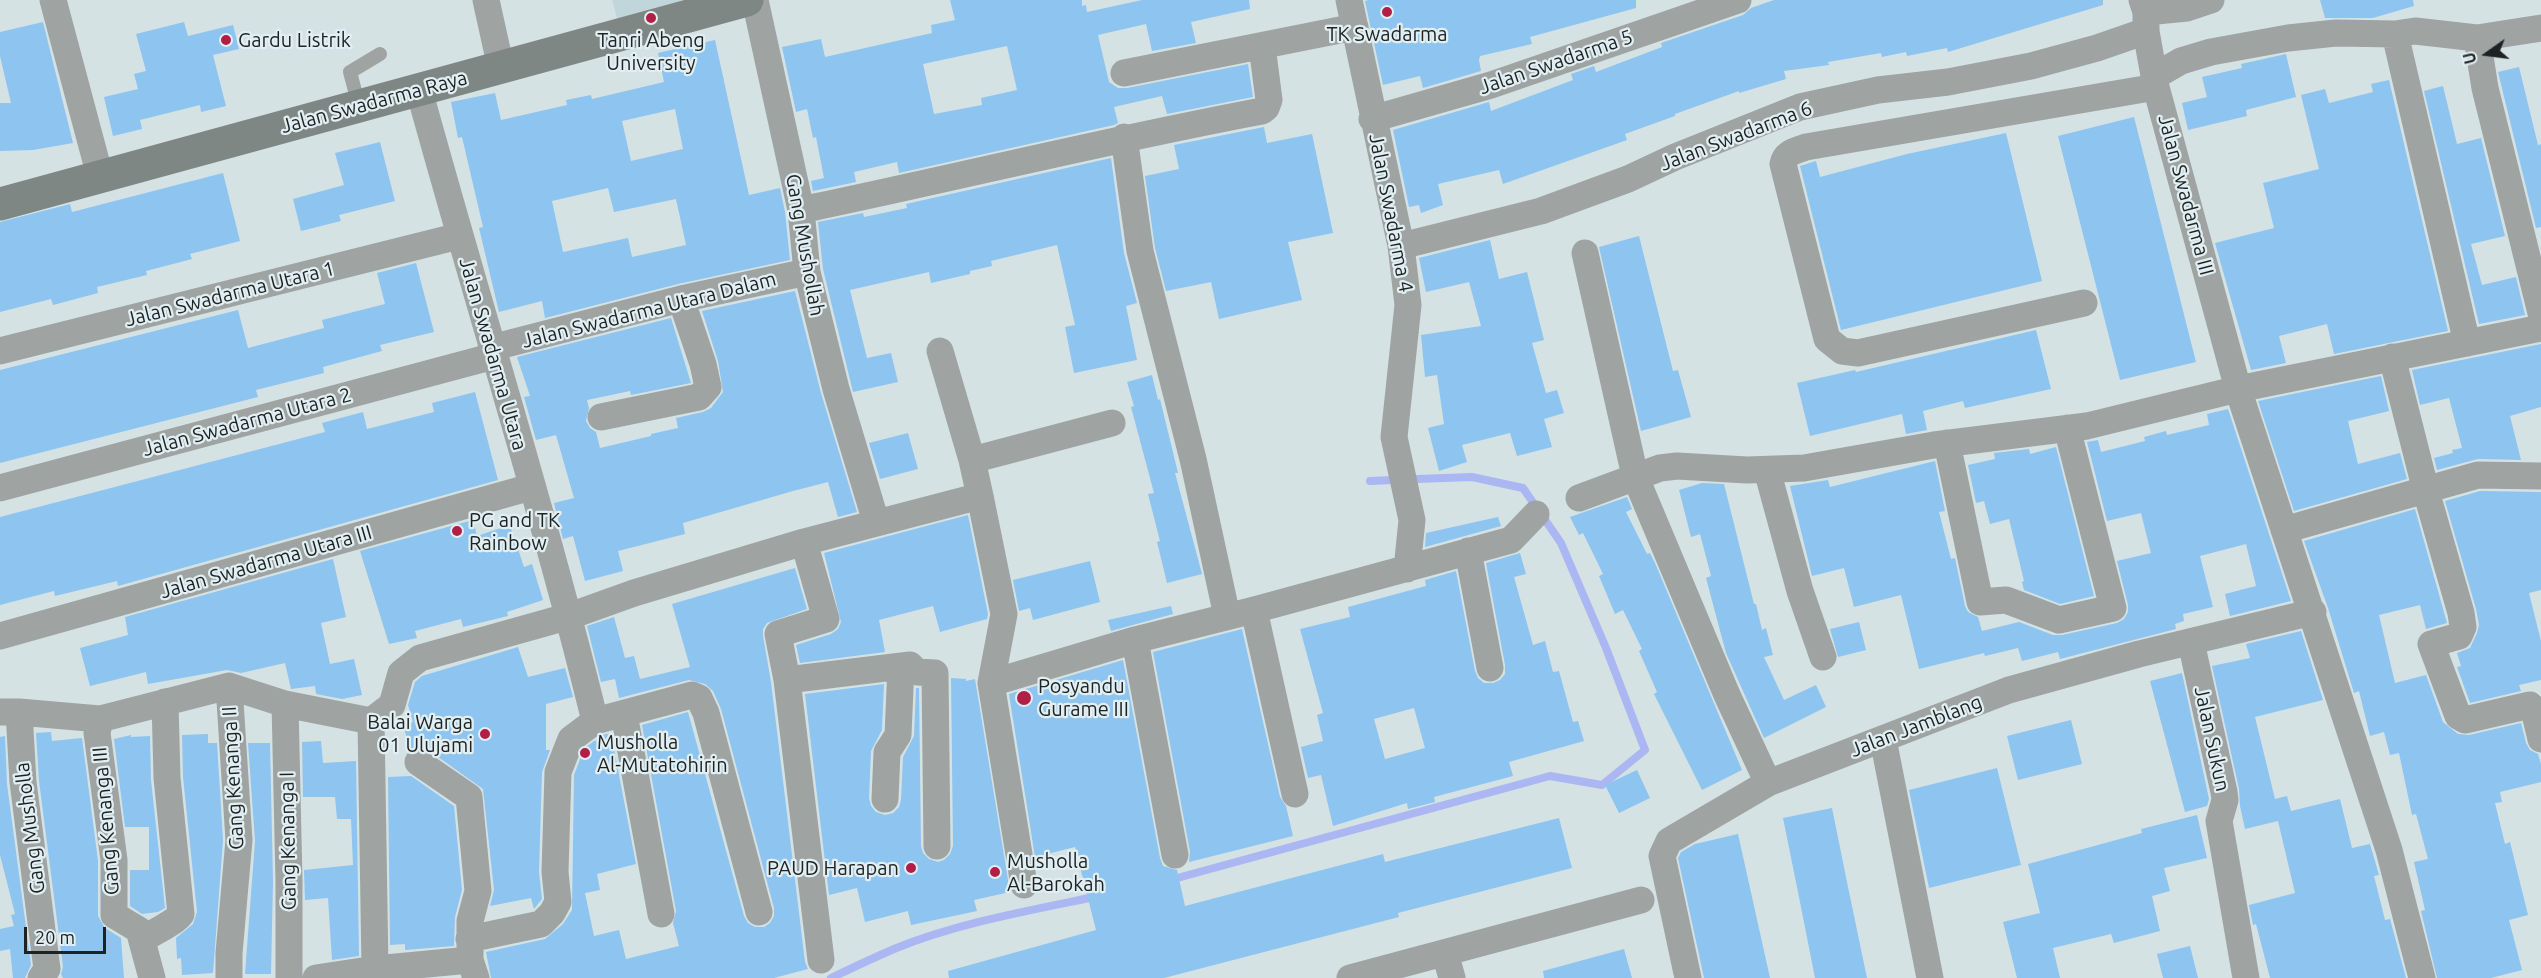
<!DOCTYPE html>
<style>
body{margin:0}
#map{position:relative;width:2541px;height:978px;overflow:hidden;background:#d5e2e4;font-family:Ubuntu,sans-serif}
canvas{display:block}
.north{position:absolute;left:2457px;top:24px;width:60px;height:60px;-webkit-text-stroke:4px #e2eff2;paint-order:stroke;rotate:256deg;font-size:16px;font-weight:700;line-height:24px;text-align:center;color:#1d2223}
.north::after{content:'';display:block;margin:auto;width:21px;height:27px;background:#1d2223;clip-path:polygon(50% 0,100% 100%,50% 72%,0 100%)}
.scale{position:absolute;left:24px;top:927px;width:82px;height:27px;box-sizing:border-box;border:3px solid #1d2223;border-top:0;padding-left:8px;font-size:18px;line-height:21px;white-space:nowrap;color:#1d2223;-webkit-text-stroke:4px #e2eff2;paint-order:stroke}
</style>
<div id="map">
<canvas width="2541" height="978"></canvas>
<div class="north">U</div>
<div class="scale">20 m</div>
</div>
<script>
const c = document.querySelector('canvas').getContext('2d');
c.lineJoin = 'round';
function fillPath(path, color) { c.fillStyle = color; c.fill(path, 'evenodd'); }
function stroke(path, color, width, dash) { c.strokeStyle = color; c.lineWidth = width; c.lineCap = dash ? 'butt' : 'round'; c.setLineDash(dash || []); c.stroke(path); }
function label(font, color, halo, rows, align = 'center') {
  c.font = font + ' Ubuntu,sans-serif'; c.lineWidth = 4.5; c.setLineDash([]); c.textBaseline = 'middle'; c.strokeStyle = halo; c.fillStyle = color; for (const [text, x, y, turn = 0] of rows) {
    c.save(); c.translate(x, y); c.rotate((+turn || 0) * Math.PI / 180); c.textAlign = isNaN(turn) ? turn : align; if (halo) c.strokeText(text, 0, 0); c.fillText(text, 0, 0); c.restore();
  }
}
fillPath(new Path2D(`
 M612,0H748L622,36Z`), '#c1d6da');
stroke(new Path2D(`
 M1370,481L1393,480
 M1170,880L1550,776L1602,785L1645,750L1606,648L1561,543L1523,488L1472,477L1417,479
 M831,978C852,968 873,958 894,949C957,923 1032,910 1099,896`), '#abb7f2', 8);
fillPath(new Path2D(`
 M950,0H1082V6L1086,5L1087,12L1142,0H1249L1250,9L1191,22L1196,43L1152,51L1146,24L1098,35L1109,82L1118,88H1127L1248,64L1253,97L1167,114L1162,96L1114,107L1118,123L1114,125L899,173L897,162L854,172L856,182L813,191L811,181L824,178L816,137L813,138L807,109L796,112L782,47L821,39L825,57L932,33L931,25L955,20ZM1007,46L1017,90L981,98L982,105L934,114L923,64Z
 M1369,0H1636V8L1530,37L1532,44L1480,56L1479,60L1481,71L1423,88L1420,76L1383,85L1365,1Z
 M1774,0H2103V5L1948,52L1947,48L1907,56L1906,52L1882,57L1881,53L1828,62L1829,65L1784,71L1786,79L1739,93V91L1675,114V116L1625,134L1627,140L1503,184L1499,170L1438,184L1443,205L1421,213L1419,205L1409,207L1393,130L1489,102L1491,111L1573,80L1571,74L1594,66L1596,72L1662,47L1661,43L1743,15L1751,8Z
 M2320,0H2413L2414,6L2373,18H2325Z
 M43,22L73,143L33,150L0,151V103H11L0,56V32Z
 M184,22L188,36L233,25L239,49L213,55L226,106L201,112L200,105L140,120L142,129L113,136L104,97L138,89L134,74L146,71L136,34Z
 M715,40L749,195L780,188L785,212L790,260L678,284L545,318L542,301L499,312L479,228L483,227L462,137L458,138L451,102L495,93L501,120L567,105L566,100L591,95L592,99L664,82L658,53ZM675,109L683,149L631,161L622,121ZM608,188L614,212L676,199L686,245L632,257L628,238L563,252L552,201Z
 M2286,54L2296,97L2246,110L2247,116L2188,130L2182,103L2207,97L2202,77L2242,68L2241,64Z
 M2519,67L2538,145L2541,144V227L2536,228L2498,72Z
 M2389,80L2448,331L2334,354L2327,324L2279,336L2286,363L2251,370L2215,243L2274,228L2263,183L2319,169L2301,95L2325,89L2329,103L2373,92L2371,84Z
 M2443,86L2457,144L2481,138L2505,236L2471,244L2482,285L2516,277L2525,315L2479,324L2424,91Z
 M2134,117L2196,362L2120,380L2058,136Z
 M1264,127L1267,143L1312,134L1333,233L1288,242L1302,300L1219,319L1211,282L1166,291L1155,248L1145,176L1179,169L1174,145Z
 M2006,133L2042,281L1841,330L1800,166L1816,161L1820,177L1907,154Z
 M380,142L395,201L339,215L341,221L301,231L293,199L344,185L335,153Z
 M1111,158L1124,253L1137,303L1126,306L1137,360L1074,373L1065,327L1075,325L1057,245L991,261L992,266L970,271V274L931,283L929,272L850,290L867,358L891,353L898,382L853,392L823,269L818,222L863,213L864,217L907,208L906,204Z
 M223,173L240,241L190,254L192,259L146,271L147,275L97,287L98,293L53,305L51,299L0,312V222L70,204L72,212Z
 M1639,236L1673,371L1678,370L1691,417L1641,431L1599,247Z
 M1490,240L1499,279L1527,272L1544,340L1532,343L1546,393L1557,390L1564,413L1544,419L1552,447L1517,456L1510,433L1462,445L1467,462L1439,471L1428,428L1444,424L1437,375L1425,377L1421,335L1481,326L1469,282L1426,292L1419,258Z
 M416,263L434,332L380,345L382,351L323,367L324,373L256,390L258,397L0,463V370L238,310L248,348L324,328L322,320L385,304L377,273Z
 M795,291L821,393L857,512L838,517L828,482L793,491L683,523L685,534L618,551L623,571L585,581L573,536L563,539L554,503L574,498L556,435L536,440L524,397L530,396L517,357L671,318L691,383L631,395L630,391L587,400L589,408L586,421L590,428L596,432L600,448L651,436V434L678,428L676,418L703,412L711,408L723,392L718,361L702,311Z
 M2036,330L2051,389L1965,408L1963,401L1923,411L1927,430L1906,434L1902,414L1810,436L1797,383L1855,370L1856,372Z
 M2541,344V407L2510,416L2521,460L2478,459L2437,470L2434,458L2453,453L2452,450L2462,448L2449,398L2420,405L2412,370Z
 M1152,375L1158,400L1160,399L1178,473H1175L1202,574L1167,583L1157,542L1160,541L1148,494L1154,493L1131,407L1134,406L1127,382Z
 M2381,376L2389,411L2348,421L2358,464L2400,453L2407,479L2294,511L2258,401Z
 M475,392L498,480L118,586L117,581L55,596L54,591L0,605V517L325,432L322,423L363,412L367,429L434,412L432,403Z
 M2228,409L2291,601L2230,616L2225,594L2256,586L2246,544L2200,556L2213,607L2183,614L2184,621L2175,624L2176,629L2060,659L2058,652L2022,661L2018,648L1985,656L1984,653L1919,669L1901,595L1854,607L1844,568L1812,576L1790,486L1828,480L1830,487L1935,461L1945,511L1939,512L1951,559L1955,558L1965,606L1968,612L1978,617L1982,631L2019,622L2053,635H2062L2117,623L2124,619L2128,612V605L2117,561L2151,553L2141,513L2107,521L2087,442L2098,440L2101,452L2145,441L2144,437L2166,431L2167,435L2209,425L2207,414Z
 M908,433L918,469L880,479L869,443Z
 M2056,447L2094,596L2060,604L2024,590L2022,582L2024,581L2009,519L1990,524L1984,501L1976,503L1968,465L1995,459L1994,453L2029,449L2030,454Z
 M1702,483L1724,484L1754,604H1756L1762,630L1766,628L1773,655L1764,657L1784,700L1816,685L1826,707L1764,738L1726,653L1706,578L1711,576L1700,534L1691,537L1679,490Z
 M2480,491L2541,492V590L2529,593L2541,641V680L2519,685L2521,691L2470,703L2457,667L2461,666L2457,653L2470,648L2477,633L2479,625L2476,609L2445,501Z
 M1627,497L1632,509L1626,512L1647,554L1650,553L1655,563L1742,770L1702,790L1654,694L1657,692L1639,651L1642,649L1623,610L1615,614L1599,576L1603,574L1583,533L1579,535L1570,517Z
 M2415,509L2447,623L2426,629L2420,605L2379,615L2395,683L2426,675L2443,722L2458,734L2469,735L2521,723L2526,743L2530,750L2538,754L2541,764V782L2500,792L2502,802L2495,803L2505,844L2510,842L2528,915L2509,920L2522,970L2491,978H2437L2421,911L2425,910L2414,862L2428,859L2416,814L2412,815L2399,753L2390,755L2384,732L2370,736L2359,691L2354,693L2328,608L2304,541Z
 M968,515L988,614L987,619L940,632L933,606L879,620L885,652L800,663L796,645L831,634L838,629L841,622L824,553Z
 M1498,517L1501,526L1425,547L1426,533Z
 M473,520L477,536L510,525L524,567L532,564L543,600L507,612L508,616L463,627L461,619L415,631L417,638L389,644L360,551Z
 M1520,553L1526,574L1514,577L1533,645L1545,641L1553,672L1559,671L1573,722L1578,721L1584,741L1509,762L1513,776L1434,797L1435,802L1408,809L1407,803L1333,826L1321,775L1308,778L1301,747L1323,741L1317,715L1323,713L1300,629L1350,617L1348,607L1426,586L1425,580L1456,571L1475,671L1478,678L1484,683H1493L1500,680L1505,674V665L1486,563ZM1414,708L1425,748L1385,759L1374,719Z
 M333,559L346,617L321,623L330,664L354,659L362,695L342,699L316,694L315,686L291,689L285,663L241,673L227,670L148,684L146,672L90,686L80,648L128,635L125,617Z
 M1090,561L1100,602L1033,620L1030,608L1019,611L1013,580Z
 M795,568L807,609L767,623L763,629V636L771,682L805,962L808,969L774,978H491L486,952L545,939L563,924L572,910L574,775L584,749L594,741L602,740V735L611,733L636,864L597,874L600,890L585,893L594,936L619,930L626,959L679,946L673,923L676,911L642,725L688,712L744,916L748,923L755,927H764L770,923L774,916V908L721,709L713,691L705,684L689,680L619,698L615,679L601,682L587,626L614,617L625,658L634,656L640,679L690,667L672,604Z
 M1171,606L1173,614L1111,631L1108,620Z
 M1859,622L1866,650L1838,657L1830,629Z
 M1242,629L1280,797L1286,806L1293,836L1189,862L1190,852L1153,652Z
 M2301,631L2323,700L2255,717L2275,799L2287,796L2291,811L2340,799L2352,848L2370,844L2379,875L2374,876L2385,920L2390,919L2406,978H2270L2256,924L2253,925L2249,905L2295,893L2278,821L2245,829L2240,806L2239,789L2212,666L2250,658L2246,644Z
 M518,647L528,677L565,668L573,697L546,704V750H550L542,772L539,872L542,899L534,909L531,898L490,906L494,890L483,789L427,749L419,746L410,749L403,725L413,722L408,705L415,682L422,676Z
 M1123,660L1160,858L1163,866L1177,870L1185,906L1383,854L1385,862L1559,818L1572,868L1398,913L1399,917L1164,978H949L948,971L1096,930L1075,847L1035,857L1009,694Z
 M2182,673L2209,799L2207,806L2185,812L2150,681Z
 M951,678L966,679V681L975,679L1010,892L974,900L977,911L911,925L908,911L865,922L857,888L829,895L805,694L884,684L882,730L871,751L869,798L871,806L876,812L885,815L893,813L899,807L901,800L903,757L914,736L916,688H919L921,846L923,853L929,859L938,862L944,860L950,854L953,846Z
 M2071,720L2082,764L2018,780L2007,736Z
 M51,732L52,741L82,738L98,861V916L105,928L121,938L124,978H63L61,974L63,967L39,781L36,733Z
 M208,734V743H217L223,840L213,973L182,975L181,958L177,959L176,938L193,924L197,912L183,777L182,735Z
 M131,735V737L150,736L151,780L165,908L158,912L142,914L130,906V870H149V827H125L114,739Z
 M5,736L7,784L31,965L25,978H13L10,949L0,951V929L14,926L11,915L15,914L0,855V737Z
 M321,741L323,763L356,761L359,956L332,960L328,898L305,900L304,870L353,865L351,819H337L335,797H303L302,742Z
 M248,743H270L273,881L271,974H245L255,841Z
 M1997,768L2021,865L1929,888L1909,790Z
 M1637,770L1650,798L1619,813L1605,785Z
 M411,776L454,806L462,890L455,917L454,946L405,950V944L390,945L388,777Z
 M1832,808L1847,882L1867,978H1815L1798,892L1783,818Z
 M2197,815L2207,858L2164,868L2170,891L2152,896L2160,931L2114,943L2111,934L2053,948L2060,978H2017L2003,922L2040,913L2028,864L2142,833L2141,829Z
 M1738,834L1770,978H1704L1678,858L1681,852L1695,844Z
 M2190,946L2198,978H2163L2157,954Z
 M1624,949L1632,978H1544L1543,971Z`), '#8dc4f0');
stroke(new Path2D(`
 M359,106L350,72L380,54`), '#9fa4a3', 14);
stroke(new Path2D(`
 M53,0L100,176
 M486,0L501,68
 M755,0L801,210L807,272L836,389L876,522
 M1349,0L1401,246L1408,305L1394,437L1412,520L1407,569
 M2142,0L2146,12V31L2156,87L2238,389L2389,850L2422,978
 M2146,12L2187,8L2211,0
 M2395,34L2467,343
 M2477,38L2485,88L2541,313
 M1124,73L1355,27
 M2155,76L2181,61L2211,52L2288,38L2336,33L2395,34L2415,31L2477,38L2541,28
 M419,90C477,301 543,509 595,721
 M1372,119L1491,85L1738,0
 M1124,137L1140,251L1193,459L1227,616
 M801,210C955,178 1107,140 1262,111L1266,108L1269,100L1262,46
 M1401,246L1541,211L1628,179L1675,157L1800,107L1878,90L1948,82L2031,66L2097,48L2146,31
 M1585,253L1635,476L1727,695L1768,783
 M2084,303L1858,353L1842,351L1827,339L1783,164C1785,152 1796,151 1806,147L2156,87
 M491,348L681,299L807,272
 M0,351L459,236
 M940,351L972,460L980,496
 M2392,357L2426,491L2461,613L2463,627L2459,636L2431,644L2458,716L2465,720L2530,705L2534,710L2541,739
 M601,417L699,397L708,387L703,364L681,299
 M1947,443L1980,602L2006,600L2059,620L2113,608L2067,428
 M972,460L1112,423
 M1767,470L1800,591L1823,657
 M0,488L494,356
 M1579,498L1660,468L1677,466L1747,470L1804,468L1934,445L2087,426L2238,389L2541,328
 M2284,530L2478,475L2541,476
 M804,542L826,619L778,634L787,680L821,960
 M1468,551L1490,668
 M1254,610L1295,794
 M0,636L531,487
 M1135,640L1175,855
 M2191,642L2224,792L2225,800L2219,821L2246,978
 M787,680L910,665L917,672L935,673L937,846
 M991,683L1024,885
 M229,686L239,840L229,953V978
 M285,704L289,881V978
 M0,712H19L100,719L229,686L285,704L371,721L392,705L401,673L420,658L570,616L634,593L804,542L980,496L1004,614L991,683L1135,640L1254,610L1511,540L1536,514
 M19,712L23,782L47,969L41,978
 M624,714L661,914
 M100,719L97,733L114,860V915L139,930L152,978
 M371,721L375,969L470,960
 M1883,739L1930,978
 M418,762L469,797L478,891L470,921V960L476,978
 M885,799L887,752L898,735L901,666
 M469,939L541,924L552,913L558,902L555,872L558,772L571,739L595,721L692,695L699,698L706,713L759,912
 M142,940C152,933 176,922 181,914L167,778L165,702
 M1445,953L1452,978
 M316,978L375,969
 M1350,978L1641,900
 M1688,978L1662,856L1669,841L1768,783L2009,690L2139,654L2313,612`), '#9fa4a3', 27);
stroke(new Path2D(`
 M0,204L747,0`), '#7f8785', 33);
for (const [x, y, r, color] of [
 [1387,12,6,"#b11f47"],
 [651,18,6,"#b11f47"],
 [226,40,6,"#b11f47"],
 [457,531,6,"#b11f47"],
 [1024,698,8,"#b11f47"],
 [485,734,6,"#b11f47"],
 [585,753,6,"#b11f47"],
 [911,868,6,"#b11f47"],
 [995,872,6,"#b11f47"]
]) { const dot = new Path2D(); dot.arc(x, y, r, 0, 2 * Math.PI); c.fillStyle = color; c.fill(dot); stroke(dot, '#e2eff2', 2); }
label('20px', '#1d2223', '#e2eff2', [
 ["TK Swadarma",1387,34,"center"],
 ["Gardu Listrik",238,40],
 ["Tanri Abeng",651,40,"center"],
 ["University",651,63,"center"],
 ["PG and TK",469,520],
 ["Rainbow",469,543],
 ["Posyandu",1038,686],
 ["Gurame III",1038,709],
 ["Balai Warga",473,722,"right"],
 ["01 Ulujami",473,745,"right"],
 ["Musholla",597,742],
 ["Al-Mutatohirin",597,765],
 ["Musholla",1007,861],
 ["Al-Barokah",1007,884],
 ["PAUD Harapan",899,868,"right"]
], 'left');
label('20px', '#1d2223', '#e2eff2', [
 ["Jalan Swadarma 5",1556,62,-19],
 ["Jalan Swadarma Raya",374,102,-15],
 ["Jalan Swadarma 6",1736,136,-21],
 ["Jalan Swadarma III",2186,195,75],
 ["Jalan Swadarma 4",1391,213,79],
 ["Gang Mushollah",805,245,80],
 ["Jalan Swadarma Utara 1",230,294,-14],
 ["Jalan Swadarma Utara Dalam",649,310,-14],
 ["Jalan Swadarma Utara",493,354,74],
 ["Jalan Swadarma Utara 2",247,422,-15],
 ["Jalan Swadarma Utara III",266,562,-16],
 ["Jalan Jamblang",1916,726,-21],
 ["Jalan Sukun",2212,739,78],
 ["Gang Kenanga II",233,778,-93],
 ["Gang Kenanga III",106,821,-95],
 ["Gang Musholla",30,828,-97],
 ["Gang Kenanga I",288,841,-91]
]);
</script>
